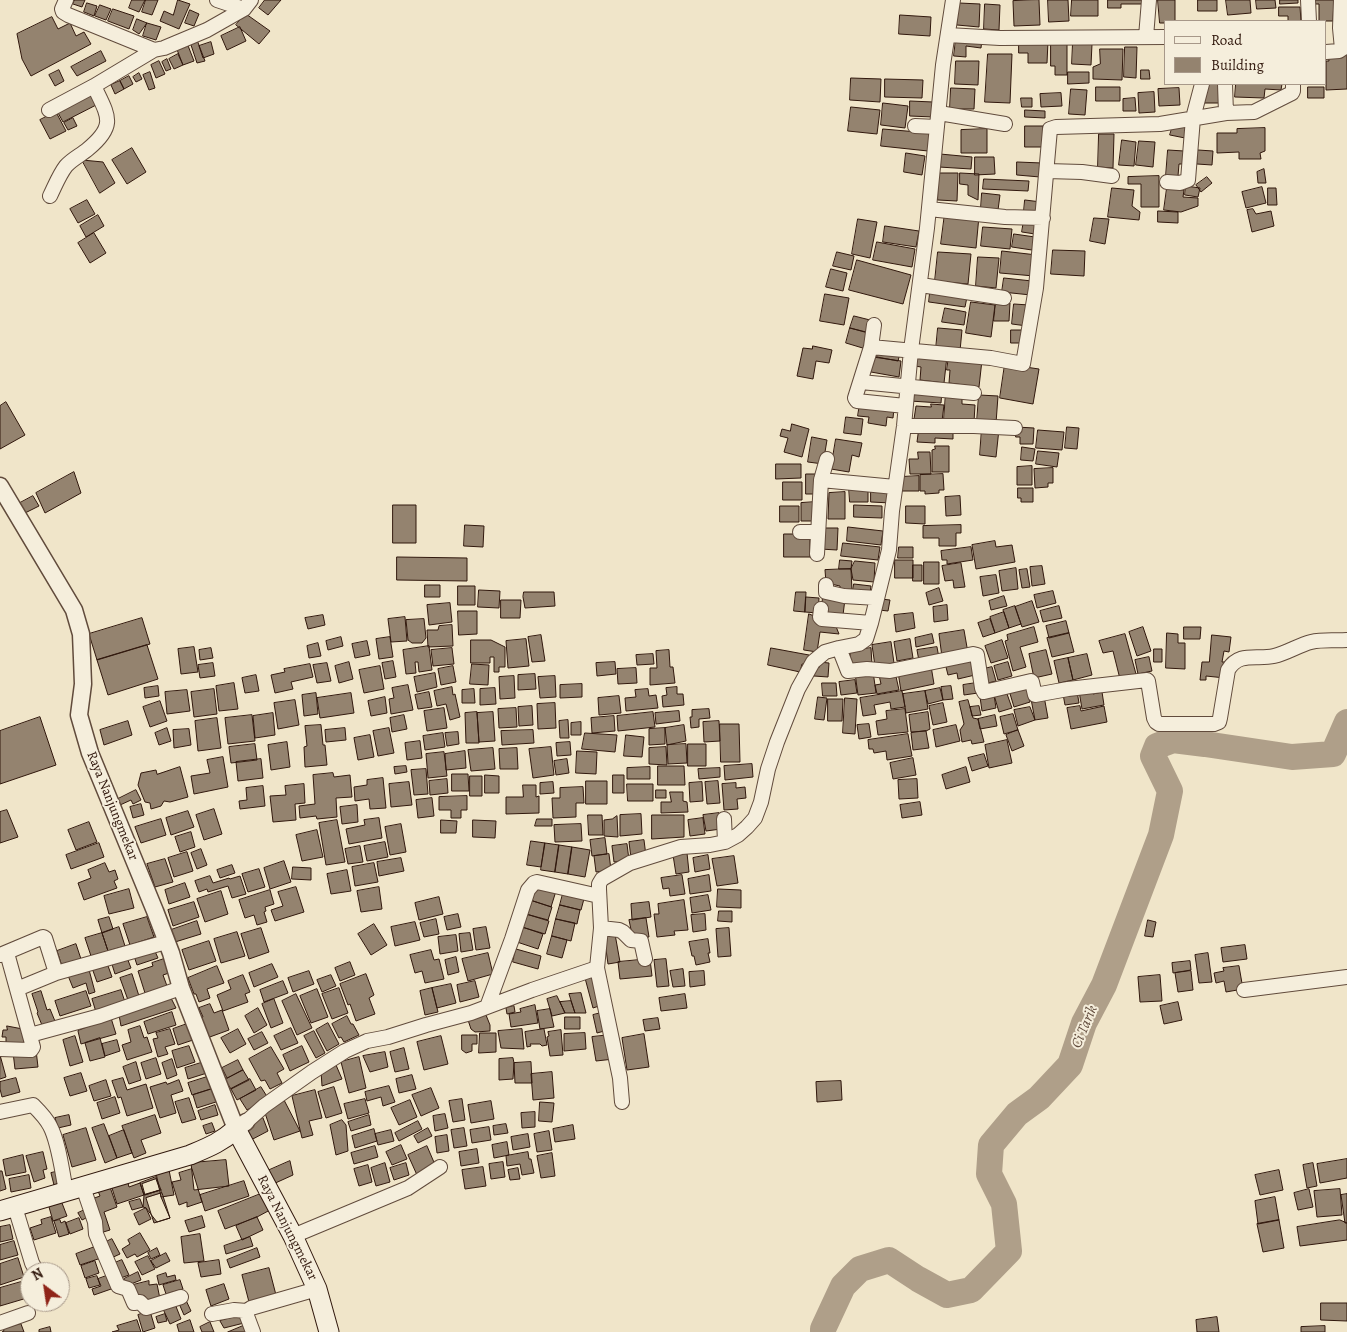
<!DOCTYPE html>
<style>
body{margin:0}
#map{position:relative;width:1347px;height:1332px;overflow:hidden;background:#f0e5c9;font-family:Alegreya,serif}
canvas{display:block}
.legend{position:absolute;left:1164px;top:20px;width:162px;height:65px;box-sizing:border-box;background:#f5eedc;border:1px solid #a79889;margin:0;padding:6px 9px;list-style:none;font-size:15px;color:#31180d}
.legend li{display:flex;align-items:center;gap:10px;height:25px}
.legend b{width:25px;border:1px solid #a79889}
.north{position:absolute;left:20px;top:1262px;width:50px;height:50px;box-sizing:border-box;background:#f5eedc;border:1px solid #a79889;border-radius:50%;rotate:329deg;font-size:14px;font-weight:700;line-height:20px;text-align:center;color:#31180d}
.north::after{content:'';display:block;margin:auto;width:18px;height:22px;background:#8f2418;clip-path:polygon(50% 0,100% 100%,50% 72%,0 100%)}
</style>
<div id="map">
<canvas width="1347" height="1332"></canvas>
<ul class="legend">
<li><b style="height:6px;background:#f5eedc"></b>Road</li>
<li><b style="height:14px;background:#94836f"></b>Building</li>
</ul>
<div class="north">N</div>
</div>
<script>
const c = document.querySelector('canvas').getContext('2d');
c.lineJoin = 'round';
function stroke(path, color, width, dash) { c.strokeStyle = color; c.lineWidth = width; c.lineCap = dash ? 'butt' : 'round'; c.setLineDash(dash || []); c.stroke(path); }
function fillPath(path, color) { c.fillStyle = color; c.fill(path, 'evenodd'); }
function label(font, color, halo, rows, align = 'center') {
  c.font = font + ' Alegreya,serif'; c.lineWidth = 4; c.setLineDash([]); c.textBaseline = 'middle'; c.strokeStyle = halo; c.fillStyle = color; for (const [text, x, y, turn = 0] of rows) {
    c.save(); c.translate(x, y); c.rotate((+turn || 0) * Math.PI / 180); c.textAlign = isNaN(turn) ? turn : align; if (halo) c.strokeText(text, 0, 0); c.fillText(text, 0, 0); c.restore();
  }
}
stroke(new Path2D(`
 M823,1332V1329L843,1286L860,1269L889,1260L918,1279L947,1295L971,1290L1009,1251L1004,1204L989,1174L991,1145L1017,1114L1039,1098L1070,1065L1084,1023L1104,985L1161,835L1170,791L1153,756L1157,746L1173,740L1205,744L1292,757L1333,754L1347,722`), '#af9f89', 26);
const building = new Path2D(`
 M75,0H85L82,7L73,4Z
 M132,0H145L139,12L129,8Z
 M146,0H158L152,15L142,12Z
 M178,0L190,4L179,29L160,21L164,11L173,15Z
 M265,0H281L268,15L259,8Z
 M1039,0L1040,25L1014,26L1013,1Z
 M1048,0H1068L1069,21L1049,22Z
 M1072,0H1098V16H1071Z
 M1108,0H1142V4H1121V8H1108Z
 M1158,0H1175V21H1166V23H1160Z
 M1198,0H1217V11H1198Z
 M1226,0H1250L1251,13L1228,15Z
 M1256,0H1275L1276,8L1257,9Z
 M1280,0H1298V3L1280,4Z
 M1312,0H1334L1333,21H1319V4H1312Z
 M87,3L97,6L94,16L84,12Z
 M959,3L980,4L979,27L957,25Z
 M985,4L1000,5L999,30L984,29Z
 M100,5L111,9L106,20L95,16Z
 M1279,7H1300L1301,21H1288V16H1279Z
 M113,9L134,16L129,29L108,21Z
 M190,10L199,14L194,26L185,23Z
 M246,14L270,31L259,44L236,25Z
 M900,15L931,17L930,36L899,34Z
 M52,17L58,29L70,23L76,36L84,32L91,44L31,76L22,59L17,34Z
 M137,19L147,23L139,34L133,30Z
 M147,23L161,27L156,40L143,36Z
 M240,27L246,41L227,50L221,36Z
 M956,39H982L981,48L966,46V57L954,56Z
 M197,40L205,61L197,63L190,42Z
 M1019,41H1048L1047,63H1028V53H1019Z
 M1051,41H1067V75H1055V66H1051Z
 M211,42L214,54L203,58L199,46Z
 M1073,42L1092,44L1091,65L1072,64Z
 M187,43L194,61L183,65L176,47Z
 M1125,47H1137L1136,78L1124,77Z
 M1100,49H1123L1122,80L1093,79V67L1100,64Z
 M101,51L106,61L77,76L71,67Z
 M178,54L183,65L174,69L169,59Z
 M988,54H1012L1010,103L985,102Z
 M1347,54V89L1326,90V61H1329L1328,55Z
 M167,59L171,69L166,71L162,62Z
 M159,61L165,74L156,78L151,65Z
 M956,61H979L978,85L955,84Z
 M59,70L64,81L55,86L49,75Z
 M1141,70H1149L1150,79H1141Z
 M150,72L155,88L149,90L143,75Z
 M1068,72H1089V83L1068,84Z
 M139,73L142,79L136,82L133,77Z
 M129,76L133,84L124,89L120,81Z
 M851,78L881,79L880,102L850,100Z
 M885,79L923,80L922,98L885,97Z
 M120,81L124,89L115,94L111,85Z
 M1206,84H1220L1219,103H1205Z
 M1236,84H1282L1281,90L1265,89L1264,98L1235,97Z
 M1096,87H1120V101H1096Z
 M1308,87H1324V98H1308Z
 M951,88L975,89L974,109H950Z
 M1179,88L1180,105L1159,106L1158,89Z
 M1071,89L1087,90L1085,115L1069,114Z
 M95,92L100,103L63,122L57,111Z
 M1154,92L1155,112L1139,113L1138,93Z
 M1061,93L1062,106L1041,107L1040,94Z
 M1021,98H1032V107H1022Z
 M1135,98L1136,111H1123V99Z
 M910,101L933,102V117L910,116Z
 M883,103L908,106L905,128L881,125Z
 M851,107L880,110L877,134L848,131Z
 M1025,110L1045,111V118L1025,117Z
 M56,112L66,131L50,139L40,120Z
 M73,118L77,126L68,130L64,123Z
 M1174,122L1192,126L1190,139L1170,135Z
 M1025,126H1043V147H1025Z
 M1265,128V151L1260,153L1261,159H1239V152L1217,153V133H1237V129Z
 M883,129L929,133L928,151L881,146Z
 M987,129V153H961V130Z
 M1099,134H1114L1113,168L1098,167Z
 M1122,140L1136,142L1134,166L1119,165Z
 M1139,141L1155,142L1153,167L1136,165Z
 M132,148L146,172L127,184L112,160Z
 M1168,150L1184,151L1183,164H1179L1178,176H1166Z
 M1198,150L1213,151L1212,165L1197,164Z
 M906,153L925,156L922,175L904,172Z
 M940,154L972,157L971,169L939,167Z
 M975,157H994L995,174L975,175Z
 M82,160L103,162L115,183L100,193Z
 M1017,162L1042,163L1040,177L1017,175Z
 M1264,169L1266,183H1258L1257,172Z
 M938,173H958L957,201L938,200Z
 M960,173L979,174L978,200L968,195V185L960,184Z
 M1159,176V207H1141V184H1128V177Z
 M1207,177L1212,183L1201,192L1196,185Z
 M984,179L1029,181L1028,191L983,189Z
 M1186,186L1200,188L1198,197L1185,195Z
 M1262,187L1266,203L1246,208L1242,192Z
 M1112,188L1134,190L1132,206L1140,212L1139,220L1108,217Z
 M1167,188L1184,190L1183,197L1198,198V206L1181,212L1164,210Z
 M1268,188H1276L1277,205H1268Z
 M982,193L1000,195L998,210L981,208Z
 M87,200L95,214L78,223L70,209Z
 M1025,200L1041,202L1040,212L1024,211Z
 M1253,209L1256,214L1271,211L1274,226L1252,232L1247,210Z
 M1158,211L1178,212V223L1158,222Z
 M945,213L979,216L976,248L941,244Z
 M98,215L104,226L86,237L80,226Z
 M1094,218L1109,219L1105,244L1090,241Z
 M858,219L877,222L870,258L852,254Z
 M1024,220L1037,222L1035,234L1022,232Z
 M885,226L919,231L916,247L883,242Z
 M983,227L1012,229L1010,249L981,246Z
 M94,233L106,253L90,263L78,243Z
 M1014,234L1035,237L1032,250L1012,247Z
 M877,242L915,249L912,267L873,260Z
 M1053,250L1085,251L1084,276L1051,274Z
 M1002,251L1037,255L1034,276L1000,273Z
 M837,252L854,256L851,270L833,266Z
 M938,252L971,254L968,284L935,281Z
 M978,257L999,258L996,288L976,286Z
 M857,260L911,275L903,304L849,290Z
 M831,269L847,273L843,291L826,287Z
 M1004,278L1032,281L1031,295L1002,292Z
 M930,293L967,297L965,307L929,302Z
 M825,294L849,298L844,325L820,321Z
 M971,302L995,305L991,337L966,333Z
 M996,302L1010,303L1009,321H994Z
 M1014,304L1029,305L1027,326L1012,324Z
 M945,308L966,312L964,325L942,322Z
 M854,316L874,321L872,334L850,328Z
 M850,328L870,333L866,349L846,343Z
 M938,328L962,330L960,351L936,349Z
 M1011,330H1026L1025,343H1011Z
 M813,346L832,350L829,363L816,361L813,379L797,376L803,348L812,349Z
 M879,349L900,353L898,361L877,357Z
 M917,352L947,356L944,383L920,380L921,367L915,366Z
 M949,356L982,360L979,387L949,383L950,370H947Z
 M873,357L901,361L899,377L871,372Z
 M1005,364L1039,369L1033,404L1000,398Z
 M912,387L942,390L941,403L910,401Z
 M946,392L962,393V404L975,405L974,422L944,420Z
 M979,395L998,396L996,423L977,422Z
 M6,402L25,435L0,449V406Z
 M860,403L894,408L893,418L887,417L886,426L868,423L869,417L858,416Z
 M931,404L944,405L942,421L914,419L916,406L931,407Z
 M846,417L863,419L861,435L844,433Z
 M792,424L809,429L802,457L784,452L788,438L780,436L782,429L790,431Z
 M953,426V439L935,438V443L917,442L919,427Z
 M1016,427L1034,428L1033,444H1020V437H1016Z
 M1067,427L1079,428L1077,449L1065,448Z
 M982,428L999,429L996,457L980,455Z
 M1038,430L1064,432L1062,450L1036,448Z
 M812,437L827,440L823,464L808,462Z
 M836,439L862,443L859,457L852,455L849,472L831,469Z
 M935,446H949V472H932V450L935,449Z
 M1022,447L1035,449L1033,461L1021,460Z
 M1038,451L1059,453L1057,467L1036,464Z
 M918,452H930L931,474H910L909,459H918Z
 M776,464H801V478L776,479Z
 M1032,466V485H1017V467Z
 M1053,468V483H1048V487L1035,488L1034,469Z
 M74,472L81,493L45,513L36,493Z
 M806,474H818V494H806Z
 M943,474L944,490H939V493L925,494V491H920V475Z
 M919,476V491H901V477Z
 M783,482H802V500H783Z
 M849,487H868V502H850Z
 M871,487L890,489L891,503L871,502Z
 M1018,488H1033V502H1021V498H1018Z
 M845,492V519H828L829,493Z
 M33,496L39,506L25,513L20,503Z
 M960,496L961,515L946,516L945,497Z
 M816,502V521H801V503Z
 M393,505H416V543H393Z
 M854,505L882,506V518L854,517Z
 M780,506H799V522H780Z
 M906,506H925V524L906,523Z
 M465,525L484,526L483,547L464,546Z
 M961,525V533H956V546H939V538H923V526Z
 M848,527L883,531L881,545L847,541Z
 M820,528H838L837,550L820,549Z
 M784,534H810V557H784Z
 M995,541L996,547L1012,545L1015,562L976,569L972,545Z
 M843,543L880,547L878,560L841,556Z
 M899,547H913V558H898Z
 M971,547L973,560L947,564V560H942L941,551Z
 M397,557L467,558V581L397,580Z
 M840,560L852,561L851,569H839Z
 M895,560H913V578H895Z
 M855,561L875,563L874,582L853,580L851,569Z
 M924,562H939V584H924Z
 M961,563L965,587L954,588L953,580L945,581L942,566Z
 M913,565H922V581H913Z
 M1042,566L1045,584L1032,586L1030,567Z
 M1016,568L1018,589L1002,591L999,571Z
 M851,569L852,591H840V586L826,583L825,570Z
 M1027,569L1030,587L1022,588L1019,570Z
 M996,575L999,593L983,596L980,577Z
 M854,584L871,586L870,593L853,591Z
 M425,585H440V597H425Z
 M458,586H475V605H458Z
 M939,588L943,601L929,605L926,593Z
 M479,590L500,591L499,608L478,607Z
 M1053,591L1056,603L1037,608L1034,595Z
 M524,592H554L555,606L525,608L523,597Z
 M796,592H806L805,612L794,611Z
 M823,594L845,599L843,615L822,613Z
 M1004,596L1007,606L991,610L989,601Z
 M806,597L819,598L818,613L805,612Z
 M881,599L890,600L888,611L879,610Z
 M501,600H521L520,618H501Z
 M1032,601L1039,622L1022,627L1015,607Z
 M450,603L452,622L429,625L427,605Z
 M947,605L948,620L934,622L933,607Z
 M1015,606L1021,624L1009,628L1003,610Z
 M1059,606L1062,618L1043,622L1040,611Z
 M458,611H477V634L459,635Z
 M1004,612L1009,628L995,633L990,617Z
 M913,613L915,628L896,632L894,615Z
 M809,614L835,624L839,634L820,632L817,652L804,650Z
 M323,615L325,625L308,629L305,618Z
 M405,617L407,641L391,642L388,619Z
 M142,618L150,644L97,660L89,634Z
 M424,619L426,638L422,643H412L408,640L406,620Z
 M990,619L995,633L983,637L978,623Z
 M1066,621L1069,633L1049,638L1046,626Z
 M452,625L453,646L428,647L427,630H438L439,626Z
 M1034,627L1038,642L1020,647L1026,667L1013,671L1005,641L1008,640L1007,635Z
 M1143,627L1151,651L1137,656L1129,632Z
 M1184,627H1201L1200,639H1184Z
 M964,630L968,653L942,657L939,634Z
 M1069,633L1074,652L1052,657L1047,638Z
 M1167,633L1178,634V643H1185V669L1166,668Z
 M932,634L934,643L916,647L915,638Z
 M1125,634L1136,674L1120,679L1113,651L1103,653L1099,641Z
 M541,635L545,661L532,662L528,637Z
 M1212,635L1231,637L1229,652L1224,651L1222,662H1227L1225,678L1206,676V680H1200L1202,662H1209Z
 M341,637L343,646L328,650L326,641Z
 M390,637L393,657L379,659L376,639Z
 M526,639L529,666L508,668L506,641Z
 M910,639L913,658L897,661L894,642Z
 M471,640H491L505,647V667H499V672H494V657H490V663H471Z
 M1002,640L1008,658L991,663L985,646Z
 M367,641L370,655L355,658L352,644Z
 M891,642L894,663L875,666L872,645Z
 M318,643L321,656L309,658L307,646Z
 M147,645L158,679L108,695L97,660Z
 M429,646L432,670L419,672L418,662H415L416,673L406,674L403,650Z
 M194,647L198,672L181,674L178,649Z
 M937,647L939,658L919,661L917,650Z
 M211,648L213,658L200,660L199,650Z
 M452,648L454,664L433,666L431,650Z
 M771,648L809,655L807,665L802,664L800,672L768,665Z
 M871,648L872,665L850,667V651Z
 M1154,649H1162V662H1154Z
 M669,650L670,667H673L675,683L650,685V668H657L656,651Z
 M1046,650L1052,674L1034,678L1029,654Z
 M653,654L654,664L637,665L636,655Z
 M1087,654L1092,675L1073,680L1068,658Z
 M971,657L975,675L958,679L957,673L948,675L945,663Z
 M1149,657L1152,671L1138,674L1135,660Z
 M1068,658L1073,680L1059,683L1054,661Z
 M393,661L396,677L385,679L382,663Z
 M349,662L353,679L339,683L335,666Z
 M615,662L616,674L597,676L596,663Z
 M819,662L829,663L828,677L814,676L815,666L819,667Z
 M1008,662L1012,676L998,680L994,666Z
 M213,663L215,676L200,678L198,665Z
 M327,663L331,681L317,683L313,665Z
 M310,664L313,677L291,682L293,689L275,693L271,675L285,672L284,669Z
 M472,664L489,665L488,685L470,684Z
 M380,666L384,689L364,693L359,670Z
 M453,666L456,682L441,685L438,669Z
 M931,666L934,684L901,691L898,672Z
 M992,667L996,681L988,683L984,669Z
 M636,668L637,683L618,684L617,669Z
 M873,671L876,693L858,695L855,673Z
 M895,672L899,690L877,694L875,685L881,684L879,675Z
 M435,673L437,687L417,692L414,677Z
 M535,674L536,689L518,690V675Z
 M256,675L259,691L245,693L242,678Z
 M514,676L515,698L500,699L499,677Z
 M555,676L556,697L540,698L538,677Z
 M855,680L857,693L841,695L839,682Z
 M1025,682L1030,702L1014,707L1008,687Z
 M234,683L238,709L219,711L216,686Z
 M822,683H836L837,696H823Z
 M976,683L978,693L964,695L963,685Z
 M582,684V697L560,698V685Z
 M408,685L413,710L391,714L389,699L394,698L392,688Z
 M158,686L159,696L145,698L144,688Z
 M951,686L953,699L943,700L941,687Z
 M452,687L453,695L455,694L460,717L450,720L446,704L437,706L434,691Z
 M677,687V694H683L684,705L663,707L662,696L667,695L666,688Z
 M495,688L496,704L480,705V689Z
 M940,688L943,700L928,704L925,691Z
 M1092,688L1093,694L1102,692L1104,705L1082,709L1079,691Z
 M214,689L217,714L194,717L191,692Z
 M474,689L475,703H462V690Z
 M648,689L649,696L656,695L658,708L626,711L625,698L636,697L635,690Z
 M187,690L190,711L167,714L165,692Z
 M902,691L905,707L891,709L890,702L874,705L876,714L863,716L860,698Z
 M925,691L928,709L906,713L903,694Z
 M1006,691L1012,708L999,712L994,695Z
 M1077,691L1079,703L1065,705L1063,694Z
 M429,692L432,707L418,709L415,695Z
 M316,693L318,714L304,716L302,695Z
 M351,693L354,713L320,718L317,698Z
 M994,695L996,708L982,711L980,697Z
 M619,696L621,713L599,715L598,698Z
 M1044,696L1048,718L1035,720L1031,699Z
 M385,697L387,713L371,716L368,701Z
 M818,697L827,698L824,720L815,719Z
 M845,698L857,699L855,734L843,733Z
 M828,699H843L842,721H828Z
 M295,700L299,725L278,729L274,703Z
 M968,700L973,718L978,719L984,742L972,744L971,740L962,742L960,730L964,724L959,702Z
 M160,701L167,721L150,727L143,707Z
 M555,703L556,728L538,729L537,704Z
 M943,703L947,722L933,725L929,706Z
 M532,706L533,725L519,726L518,707Z
 M979,706L981,715L972,716L970,707Z
 M1080,706L1081,711L1104,706L1107,722L1071,729L1067,708Z
 M1030,707L1035,720L1018,726L1014,710Z
 M444,708L447,728L427,731L424,711Z
 M516,708L517,727L499,728L498,709Z
 M709,709L710,718L699,719V727L691,728L690,717H692V710Z
 M905,709L908,732L878,735L876,721L887,719L886,711Z
 M679,711L680,721L656,724L655,713Z
 M477,712L479,743H466L465,713Z
 M493,712L495,741L479,742L477,713Z
 M653,712L655,727L618,731L617,716Z
 M928,712L930,729L926,731L911,732L909,715Z
 M273,713L275,735L255,738L253,716Z
 M1013,714L1018,730L1004,734L1000,717Z
 M252,715L255,741L228,744L225,718Z
 M404,715L407,729L392,732L390,718Z
 M995,715L997,726L980,729L978,719Z
 M614,716L615,731L592,733L591,718Z
 M40,717L56,765L0,784V731Z
 M217,718L221,748L198,751L195,721Z
 M568,720L569,738H560L559,721Z
 M128,721L132,735L104,745L100,730Z
 M719,721L720,741L704,742L703,722Z
 M581,722V735H571V723Z
 M720,724H739L740,762H721Z
 M869,724L871,737L859,739L857,725Z
 M321,725L323,745H325L327,765L305,767L304,747L307,746L305,726Z
 M684,725L686,741L667,745L665,728Z
 M956,725L960,741L936,747L933,730Z
 M167,728L171,741L159,745L155,733Z
 M345,728L346,740L326,742L325,730Z
 M389,728L394,753L378,756L373,731Z
 M665,728V744L649,745V729Z
 M189,729L191,745L174,748L173,730Z
 M533,730L534,743L502,745L501,731Z
 M1018,730L1024,746L1012,751L1006,735Z
 M926,731L929,748L913,750L911,733Z
 M458,732L459,744L447,746L445,733Z
 M443,733L445,747L425,750L423,736Z
 M585,733L617,735L615,752L582,749Z
 M908,734L912,756L887,760L886,751L874,753L873,749H869L868,740Z
 M370,735L374,757L358,760L354,738Z
 M626,735L644,737L642,757L624,756Z
 M1007,740L1012,763L989,768L985,745Z
 M420,741L422,758L407,760L405,743Z
 M287,742L290,767L271,770L268,745Z
 M570,742L571,755L557,756L556,743Z
 M255,744L257,760L231,763L229,747Z
 M686,744L687,763L668,764L667,745Z
 M688,744H706V766H688Z
 M551,747L554,775L533,778L529,749Z
 M666,747L667,765L649,764V748Z
 M493,748L495,769L471,771L468,750Z
 M517,748L518,769H500L499,749Z
 M465,751L466,768L446,770L445,754Z
 M577,751L597,752L596,774L576,773Z
 M444,752L447,776L428,778L426,754Z
 M984,754L988,766L972,771L968,758Z
 M223,757L228,787L194,794L191,776L210,773L207,760Z
 M913,758L916,775L893,779L890,763Z
 M261,759L263,778L238,781L236,762Z
 M567,759L569,773L556,775L554,761Z
 M752,764L753,777L725,780L724,766Z
 M406,766L407,772L395,774L394,767Z
 M658,766H684L685,785H658Z
 M180,767L188,797L170,802L164,801L161,806L151,809L150,803L145,802L138,785L141,773L156,770L157,774Z
 M650,767V779H627V768Z
 M966,767L970,782L946,789L942,775Z
 M720,768V777L699,779L698,769Z
 M426,769L428,794L414,795L411,770Z
 M333,773L334,777L350,775L352,797L336,798L337,817L317,819L316,816L300,818L299,806L315,804L313,775Z
 M452,774H468L469,791H452Z
 M485,775L499,776V793H485Z
 M613,775H624V793H613Z
 M470,776H482V796H470Z
 M383,778L386,808L370,809L369,799L355,801L354,787L367,785V780Z
 M447,779L448,793L430,795L429,781Z
 M917,779L918,798L899,799L898,780Z
 M586,781H607V804H586Z
 M718,781L720,803L707,804L705,782Z
 M409,782L412,805L391,807L389,784Z
 M553,782L554,793L540,794V783Z
 M702,782L703,801L690,802L689,783Z
 M736,783V788L745,787L746,798L737,799L738,809L724,810L722,784Z
 M304,784L305,803L295,804L296,820L273,822L270,796L286,795L285,786Z
 M627,784H653V801H628Z
 M523,785H536V797L539,796V813L506,814V797H523Z
 M263,786L265,806L240,809L239,801L247,800L246,788Z
 M583,787L584,803H576V817L553,818L552,798H560V788Z
 M136,790L141,800L133,804L131,800L120,805L118,799Z
 M656,790H666V798H656Z
 M670,792H683V801L687,802L688,812L661,813V802H671Z
 M467,796V810H461V818H451V810H439V797Z
 M432,798L434,816L418,818L416,800Z
 M920,802L922,815L902,818L900,805Z
 M141,804L144,815L133,818L130,807Z
 M357,805L358,822L342,824L340,807Z
 M214,809L222,834L204,840L196,815Z
 M7,810L18,837L0,843V812Z
 M188,811L194,827L171,835L166,818Z
 M719,813L721,829L706,831L703,815Z
 M641,814L642,834L620,836V815Z
 M588,815H602L603,835H589Z
 M652,815H684V837L652,839Z
 M617,816L618,837L604,836V820L612,819Z
 M379,818L382,838L349,844L346,829L365,825L364,820Z
 M703,818L705,834L690,836L688,820Z
 M161,819L166,835L141,843L135,827Z
 M537,819H552V826H535Z
 M337,820L345,862L326,865L319,823Z
 M441,820L457,821L456,833H441Z
 M473,820L496,821L495,838L473,837Z
 M89,822L97,842L76,850L68,830Z
 M401,824L406,852L390,855L385,827Z
 M581,824L582,841L555,842L554,825Z
 M317,830L323,857L302,861L296,835Z
 M191,832L195,847L180,852L175,837Z
 M605,838L607,854L592,856L590,840Z
 M644,840L646,856L631,858L629,842Z
 M531,841L545,843L541,867L527,865Z
 M385,842L388,857L367,861L364,846Z
 M99,843L104,857L71,869L66,855Z
 M545,843L559,845L555,872L541,870Z
 M627,844L629,860L614,862L612,846Z
 M559,845L572,847L568,874L555,872Z
 M360,846L363,862L348,864L345,849Z
 M572,847L590,850L585,877L568,874Z
 M201,849L207,865L197,869L191,853Z
 M187,852L193,871L174,877L168,858Z
 M687,853L689,872L676,874L673,855Z
 M609,854L611,870L596,872L594,856Z
 M708,855L710,869L695,872L693,858Z
 M734,856L738,883L717,886L712,859Z
 M401,858L404,871L379,876L377,862Z
 M165,859L173,882L155,887L147,864Z
 M284,861L291,882L270,889L264,868Z
 M105,863L109,872L115,870L118,879L114,881L117,888L84,900L78,883L91,878L88,870Z
 M374,863L378,882L355,886L352,867Z
 M232,865L235,873L220,878L217,870Z
 M293,867L311,868V880L292,879Z
 M259,869L265,887L248,892L242,874Z
 M347,870L351,891L331,894L327,874Z
 M682,875L685,894L670,896L669,888L663,889L661,878Z
 M709,875L711,891L690,894L688,879Z
 M210,876L213,883L229,878L230,879L240,876L246,894L232,898L228,886L208,892L207,889L199,892L195,881Z
 M185,883L190,897L169,904L165,890Z
 M535,884L556,891L551,907L530,900Z
 M296,887L304,912L275,921L271,910L283,906L278,892Z
 M379,887L382,909L361,912L357,891Z
 M129,889L134,908L109,914L104,896Z
 M718,889L741,890V908L717,907Z
 M270,890L274,904L265,907L266,911L264,912L267,922L257,925L254,915L245,918L239,900Z
 M564,890L585,895L581,910L560,905Z
 M221,891L228,914L205,922L197,899Z
 M708,895L711,910L692,913L690,898Z
 M439,897L443,914L419,920L415,903Z
 M530,900L552,907L548,920L526,914Z
 M684,900L688,930L674,931L675,935L657,937L654,914H659L658,904Z
 M194,902L199,917L173,926L168,910Z
 M649,902L651,917L632,920L631,904Z
 M560,905L580,910L577,924L556,919Z
 M719,911H732V922L718,921Z
 M458,914L461,927L447,930L444,917Z
 M526,914L549,921L545,934L522,927Z
 M705,914L706,930L693,932L691,915Z
 M109,917L113,929L102,933L98,920Z
 M147,917L154,937L130,945L123,924Z
 M646,918L649,937L633,939L629,920Z
 M436,919L439,934L424,937L420,923Z
 M556,919L575,923L571,941L552,936Z
 M1148,920L1156,922L1153,937L1145,936Z
 M197,921L201,934L175,942L171,930Z
 M415,922L420,940L395,946L391,927Z
 M374,924L387,945L371,955L358,934Z
 M119,927L125,946L108,951L102,933Z
 M486,927L490,948L476,950L473,929Z
 M522,927L543,934L538,949L517,942Z
 M261,928L269,952L249,959L241,934Z
 M729,928L731,956L718,957L716,929Z
 M237,932L245,956L221,963L214,939Z
 M102,933L109,954L92,959L85,938Z
 M470,933L473,950L461,952L459,934Z
 M615,934L620,962L608,964L604,935Z
 M456,935L458,951L440,954L438,937Z
 M552,936L567,940L562,958L547,954Z
 M708,939L710,953H708L710,962L696,965L694,956H692L689,942Z
 M209,941L216,961L189,970L182,950Z
 M76,944L81,959L62,966L57,951Z
 M1245,945L1247,959L1223,962L1221,948Z
 M153,947L158,958L137,965L133,953Z
 M516,949L541,956L538,969L513,962Z
 M431,950L434,960L439,959L444,979L425,983L422,971L415,973L410,955Z
 M488,953L493,974L468,981L462,959Z
 M1208,953L1212,982L1199,983L1195,955Z
 M126,955L131,968L115,974L110,958Z
 M456,957L459,972L448,975L445,960Z
 M164,959L169,973L163,975L167,986L145,993L138,971L153,966L152,963Z
 M650,959L652,976L620,979L618,962Z
 M666,959L669,986L657,987L654,960Z
 M1190,961L1191,970L1173,973L1172,963Z
 M350,962L355,975L340,981L335,968Z
 M107,963L112,977L97,982L92,968Z
 M272,964L278,977L254,987L249,973Z
 M88,966L95,992L89,994L86,983L73,988L67,973Z
 M217,966L224,983L207,989L210,998L199,1002L196,994H194L188,978Z
 M1239,966L1243,989L1226,992L1224,981L1216,983L1214,973L1224,971L1223,968Z
 M683,969L685,986L673,987L670,971Z
 M309,971L314,984L293,992L288,978Z
 M704,971L705,985L690,987L689,972Z
 M1191,971L1193,990L1178,992L1175,973Z
 M132,974L139,996L128,1000L120,978Z
 M366,974L374,995L369,998L375,1014L356,1021L350,1004L348,1005L340,984Z
 M243,975L250,992L245,994L248,1002L223,1011L217,995L231,989L228,981Z
 M331,975L336,986L322,992L317,980Z
 M1160,975L1162,1001L1140,1002L1138,977Z
 M595,976L602,1005L593,1008L585,978Z
 M283,981L288,993L264,1002L260,990Z
 M475,981L479,997L460,1002L457,985Z
 M451,984L456,1003L437,1008L432,988Z
 M339,988L348,1013L332,1019L322,994Z
 M432,988L438,1012L425,1015L420,991Z
 M317,989L328,1017L311,1023L300,996Z
 M121,990L125,1002L96,1012L92,999Z
 M41,991L47,1010L50,1009L57,1026L44,1030L37,1013L38,1012L32,994Z
 M86,991L91,1006L60,1016L55,1001Z
 M581,993L586,1013H575L569,994Z
 M296,994L312,1028L297,1035L282,1001Z
 M685,994L687,1008L661,1011L659,998Z
 M170,996L176,1008L121,1026L119,1015Z
 M557,996L565,1013L552,1016L547,999Z
 M274,999L283,1023L271,1028L262,1004Z
 M571,1001L575,1013H565L560,1002Z
 M1178,1002L1182,1020L1164,1024L1160,1006Z
 M210,1004L214,1013L222,1010L229,1030L207,1038L200,1019L203,1017L199,1008Z
 M535,1005L538,1023L511,1027L509,1014L521,1012L520,1009Z
 M514,1006L515,1012L507,1014L506,1008Z
 M258,1008L267,1025L254,1033L245,1016Z
 M550,1009L554,1027L540,1029L537,1011Z
 M172,1012L176,1025L148,1034L144,1022Z
 M605,1012L608,1030L597,1033L593,1015Z
 M486,1015L490,1025V1031L475,1032L471,1029L468,1020Z
 M347,1016L351,1024H353L359,1035L344,1042L341,1037L339,1038L332,1024Z
 M565,1017H580V1029H565Z
 M111,1018L116,1034L81,1044L78,1031Z
 M658,1018L660,1029L645,1031L643,1020Z
 M328,1023L339,1044L327,1051L316,1030Z
 M187,1024L193,1040L178,1045L173,1029Z
 M7,1026L28,1030L29,1045L6,1043V1037H2L3,1030H7Z
 M140,1026L144,1038L147,1037L152,1052L127,1060L122,1045L131,1042L128,1030Z
 M291,1028L298,1043L281,1050L274,1036Z
 M170,1029L175,1044L165,1047L168,1054L158,1057L153,1039L158,1038L156,1033Z
 M238,1029L246,1044L230,1053L221,1038Z
 M522,1029L524,1049L501,1048L498,1031Z
 M544,1029L547,1045L542,1046L540,1044H530L531,1046L527,1047L525,1032Z
 M561,1030L563,1055L550,1056L547,1037L549,1036L548,1032Z
 M314,1031L325,1053L316,1058L304,1036Z
 M262,1032L268,1043L254,1050L248,1039Z
 M480,1033H496V1052L479,1053Z
 M585,1033L586,1049L564,1051V1034Z
 M644,1034L649,1067L627,1070L622,1038Z
 M462,1035H477V1044H472V1051L466,1053L462,1050Z
 M610,1035L614,1059L596,1061L592,1037Z
 M75,1036L83,1062L70,1066L63,1040Z
 M441,1036L448,1064L424,1070L417,1042Z
 M100,1038L105,1057L90,1061L85,1043Z
 M117,1040L120,1051L105,1056L102,1044Z
 M189,1046L195,1062L177,1068L172,1051Z
 M302,1046L309,1062L290,1071L283,1055Z
 M271,1047L284,1069L277,1073L282,1083L270,1089L265,1080L261,1081L249,1059Z
 M404,1048L409,1069L395,1072L390,1052Z
 M36,1050L38,1067L15,1069L13,1052Z
 M385,1052L388,1067L370,1072L363,1056Z
 M0,1055L6,1077L0,1079Z
 M359,1057L366,1088L349,1093L341,1062Z
 M156,1058L161,1074L146,1079L141,1063Z
 M513,1058L514,1063L513,1079L499,1080V1059Z
 M172,1059L177,1075L167,1079L162,1063Z
 M238,1060L243,1070L227,1078L222,1068Z
 M136,1062L141,1080L129,1084L123,1067Z
 M204,1062L207,1073L188,1079L185,1068Z
 M531,1062L532,1083H515L514,1063Z
 M336,1065L342,1079L322,1086L321,1071Z
 M243,1070L249,1080L231,1089L225,1080Z
 M552,1072L554,1098L533,1100L531,1074Z
 M81,1073L87,1091L70,1096L64,1078Z
 M412,1075L416,1089L399,1093L396,1079Z
 M207,1077L211,1089L192,1095L188,1083Z
 M16,1078L20,1092L2,1097L0,1089V1082Z
 M123,1078L127,1090L146,1084L153,1108L127,1116L121,1097L118,1098L112,1081Z
 M250,1079L256,1090L237,1100L231,1089Z
 M106,1080L111,1096L94,1101L89,1086Z
 M179,1080L183,1091L171,1095L176,1113L160,1118L150,1087L166,1082L167,1084Z
 M841,1081L842,1100L817,1102L816,1082Z
 M389,1086L395,1102L383,1106L381,1097L367,1101L365,1092Z
 M261,1087L268,1098L247,1110L240,1099Z
 M334,1087L342,1113L326,1118L318,1092Z
 M215,1088L219,1101L197,1108L193,1095Z
 M431,1088L439,1108L421,1116L412,1095Z
 M315,1090L322,1118L309,1121L313,1135L302,1138L292,1096Z
 M115,1097L120,1113L102,1119L97,1103Z
 M189,1098L196,1119L182,1123L175,1102Z
 M365,1099L369,1113L348,1119L344,1104Z
 M462,1099L465,1120L453,1122L449,1101Z
 M284,1100L300,1131L274,1140L264,1110Z
 M410,1100L417,1117L399,1125L391,1108Z
 M491,1101L494,1119L471,1123L468,1105Z
 M540,1102L554,1103L552,1122L539,1121Z
 M215,1105L218,1115L201,1120L198,1111Z
 M535,1112V1127L522,1128L521,1113Z
 M445,1114L448,1128L435,1131L433,1116Z
 M69,1115L71,1125L58,1128L55,1118Z
 M155,1115L161,1133L141,1140L146,1153L134,1158L122,1126Z
 M369,1115L371,1125L351,1131L348,1122Z
 M263,1118L268,1131L249,1141L243,1128Z
 M342,1120L346,1125L348,1151L336,1155L330,1125Z
 M418,1121L422,1129L399,1141L395,1133Z
 M212,1123L215,1131L206,1134L203,1126Z
 M104,1124L117,1158L105,1163L92,1128Z
 M506,1124L508,1133L494,1135L493,1126Z
 M573,1125L575,1139L555,1142L553,1129Z
 M489,1127L491,1140L472,1143L470,1130Z
 M86,1128L96,1160L72,1167L63,1135Z
 M428,1128L432,1136L418,1143L414,1136Z
 M464,1128L467,1146L454,1148L451,1130Z
 M374,1129L377,1141L355,1148L352,1136Z
 M124,1130L132,1153L117,1158L109,1136Z
 M391,1130L394,1141L378,1145L375,1134Z
 M549,1131L552,1150L537,1152L534,1134Z
 M528,1134L530,1147L513,1150L511,1137Z
 M447,1135L449,1151L437,1153L435,1137Z
 M507,1142L509,1155L494,1158L492,1145Z
 M401,1145L407,1159L392,1165L386,1152Z
 M375,1146L378,1157L354,1164L351,1153Z
 M427,1146L436,1167L417,1175L408,1155Z
 M477,1149L479,1163L461,1166L459,1152Z
 M43,1152L47,1169L43,1170L45,1178L34,1182L26,1156Z
 M528,1152L529,1159H531L534,1173L522,1175L520,1164L507,1166L506,1156Z
 M552,1153L555,1176L541,1178L537,1156Z
 M23,1155L26,1172L6,1176L3,1160Z
 M1347,1159V1178L1320,1183L1317,1164Z
 M226,1160L229,1186L194,1190L191,1163Z
 M290,1161L293,1175L271,1185L265,1172Z
 M503,1162L505,1177L491,1179L489,1164Z
 M385,1163L390,1182L376,1186L371,1168Z
 M406,1163L409,1175L394,1180L390,1168Z
 M1313,1163L1317,1186L1307,1188L1303,1165Z
 M368,1165L372,1182L359,1186L354,1169Z
 M483,1167L486,1186L465,1189L462,1170Z
 M518,1168L520,1179L510,1180L508,1170Z
 M192,1169L202,1202L187,1207V1202L179,1205L172,1182L181,1180L179,1173Z
 M169,1170L174,1195L161,1197L156,1173Z
 M1279,1170L1283,1190L1260,1195L1255,1175Z
 M0,1171H2L6,1189L0,1191Z
 M60,1171L62,1183L54,1185L51,1173Z
 M29,1175L31,1188L11,1192L9,1179Z
 M156,1177L161,1190L144,1195L140,1183Z
 M127,1179L129,1187L140,1183L144,1195L117,1204L111,1185Z
 M156,1179L160,1190L145,1195L142,1184Z
 M244,1181L249,1196L205,1211L200,1195Z
 M110,1187L117,1207L104,1212L110,1230L100,1233L89,1200L100,1196L98,1191Z
 M1309,1189L1313,1207L1298,1210L1294,1193Z
 M1340,1189L1342,1215L1317,1217L1314,1191Z
 M161,1190V1197L170,1218L157,1222L146,1208L143,1207L144,1195Z
 M162,1193L170,1218L154,1223L146,1198Z
 M263,1193L270,1210L257,1217L225,1229L218,1211Z
 M1347,1194V1223H1345L1341,1195Z
 M1275,1197L1279,1220L1258,1224L1255,1201Z
 M140,1199L143,1207L132,1210L129,1202Z
 M62,1203L67,1216L53,1221L49,1207Z
 M146,1208L151,1219L139,1225L134,1214Z
 M87,1209L90,1216L82,1220L78,1213Z
 M202,1216L205,1227L189,1232L185,1221Z
 M51,1217L56,1233L34,1240L30,1228L42,1224L41,1220Z
 M257,1217L263,1230L242,1240L236,1226Z
 M79,1218L83,1229L70,1234L66,1223Z
 M60,1220L61,1223L65,1221L69,1234L59,1237L54,1221Z
 M1279,1220L1284,1248L1263,1252L1257,1224Z
 M1340,1220L1347,1223V1240L1300,1246L1297,1227Z
 M10,1225L13,1239L0,1242V1227Z
 M140,1233L150,1250L137,1257L135,1254L127,1258L122,1249L130,1244L128,1240Z
 M200,1234L204,1261L184,1263L181,1237Z
 M250,1237L253,1246L226,1254L224,1246Z
 M112,1239L120,1254L109,1259L102,1244Z
 M14,1241L18,1255L0,1260V1245Z
 M100,1245L104,1257L80,1265L76,1254Z
 M157,1248L160,1255L151,1259L148,1253Z
 M257,1248L260,1257L230,1268L227,1260Z
 M166,1253L170,1261L156,1268L151,1261Z
 M148,1256L155,1269L142,1275L135,1262Z
 M18,1258L24,1277L0,1285V1264Z
 M122,1260L129,1275L118,1279L112,1264Z
 M219,1260L221,1274L201,1277L198,1263Z
 M95,1261L99,1273L85,1278L81,1266Z
 M269,1268L276,1295L249,1302L242,1275Z
 M138,1272L141,1280L131,1284L130,1282L126,1283L124,1279Z
 M166,1273L167,1277L175,1275L176,1280L159,1285L157,1276Z
 M109,1275L114,1288L94,1295L92,1289L101,1286L98,1279Z
 M97,1276L100,1285L89,1288L86,1279Z
 M180,1280L183,1289L166,1294L163,1285Z
 M149,1281V1285L157,1284L160,1299L146,1302L145,1296L136,1298L133,1285Z
 M21,1282L27,1298L0,1306V1288Z
 M224,1284L229,1299L211,1306L206,1290Z
 M184,1296L191,1311L184,1315L177,1299Z
 M1321,1303H1347V1321L1321,1320Z
 M175,1304L181,1319L170,1324L163,1309Z
 M150,1311L155,1328L143,1332L138,1315Z
 M165,1314L167,1321L158,1323L156,1317Z
 M242,1315L244,1323L224,1328L220,1321Z
 M1217,1317L1219,1332H1197L1196,1320Z
 M137,1320L141,1332H112L119,1330L117,1326Z
 M190,1320L194,1332H179L177,1325Z
 M210,1322L214,1332H202L200,1327Z
 M21,1324L24,1332H2L4,1331L3,1329Z
 M243,1326L246,1332H228Z
 M1325,1326V1332H1301V1327Z
 M50,1327L51,1332H39V1330Z`);
fillPath(building, '#94836f');
stroke(building, '#31180d', 1);
const minor = new Path2D(`
 M66,0L62,9L63,12L68,15L154,50L164,48L207,30L244,9L251,0
 M217,0L244,9
 M1308,0L1309,21
 M948,35L1000,38L1166,37
 M1146,37L1149,0
 M1326,52L1339,51L1342,49L1340,28L1341,0
 M1225,84L1226,113
 M49,110L94,86L154,50
 M939,113L1005,124
 M915,126L937,127
 M1047,171L1082,172L1112,176
 M1167,182L1180,183L1188,180L1193,118L1202,84
 M50,196C55,186 59,175 66,166C72,159 81,155 88,149C117,125 108,116 94,86
 M929,209L1005,217L1043,218
 M921,285L1004,298
 M874,325L871,347L855,398L857,401L905,406
 M871,347L991,358L1023,364L1036,288L1050,129L1056,127L1160,124L1226,113L1254,112L1292,93L1293,91V84
 M861,382L974,393
 M904,426H974L1015,428
 M821,480L895,487
 M800,532H818
 M817,554L821,480L827,459
 M826,585V592L844,596L877,598
 M821,609L820,617L822,619L871,623
 M839,648L848,671L867,669L890,671L973,654L977,655L982,688L984,692L1031,681L1032,682L1035,695L1068,689L1147,680L1148,681L1154,718L1156,722L1159,724H1214L1219,722L1220,718L1228,670C1239,651 1257,660 1274,656C1287,653 1299,645 1311,642C1324,639 1335,641 1347,640
 M724,819L725,842
 M601,928L619,930L623,932L631,940L641,941L645,959
 M0,955L43,937L45,938L56,973
 M597,968L620,1078L622,1102
 M17,989L56,973L166,942
 M1244,990L1347,977
 M487,1007L512,939L528,890L534,883L537,882L599,896
 M30,1035L100,1016L181,988
 M0,1049L29,1050H31L33,1047L7,953
 M0,1112L33,1105C39,1111 46,1118 50,1126C59,1143 62,1172 66,1191
 M246,1122L264,1106L312,1072L345,1051L367,1041L388,1037L426,1025L471,1013L532,990L597,968L601,928L599,889V884L602,879L630,863L681,847L710,845L725,842L738,835L747,827L755,818L761,802L768,769L777,742L798,689L813,662L825,652L839,648L859,644L866,639L871,623L889,550L892,511L904,426L911,350L927,228L943,65L953,0
 M83,1187L95,1222L96,1234L118,1286L128,1289L134,1303L140,1302L146,1308L181,1297
 M15,1207L32,1263L37,1272
 M293,1236L408,1188L440,1167
 M247,1311V1316L253,1332
 M212,1314L234,1310L247,1311L251,1308L317,1289
 M0,1323L28,1313`);
const tertiary = new Path2D(`
 M0,486L74,610L81,634L82,658L83,684L79,715L90,753L155,911L171,953L181,988L236,1129L246,1122`);
const secondary = new Path2D(`
 M0,1211L190,1155C209,1147 220,1143 236,1129L293,1236L317,1289L329,1332`);
stroke(minor, '#614b3c', 16);
stroke(tertiary, '#614b3c', 19);
stroke(secondary, '#31180d', 21);
stroke(minor, '#f5eedc', 14);
stroke(tertiary, '#f5eedc', 16);
stroke(secondary, '#f5eedc', 19);
label('14px', '#31180d', '#f5eedc', [
 ["Raya Nanjungmekar",112,806,68],
 ["Raya Nanjungmekar",287,1228,63]
]);
label('italic 15px', '#634e3f', '#f5eedc', [
 ["Ci Tarik",1085,1027,-67]
]);
</script>
